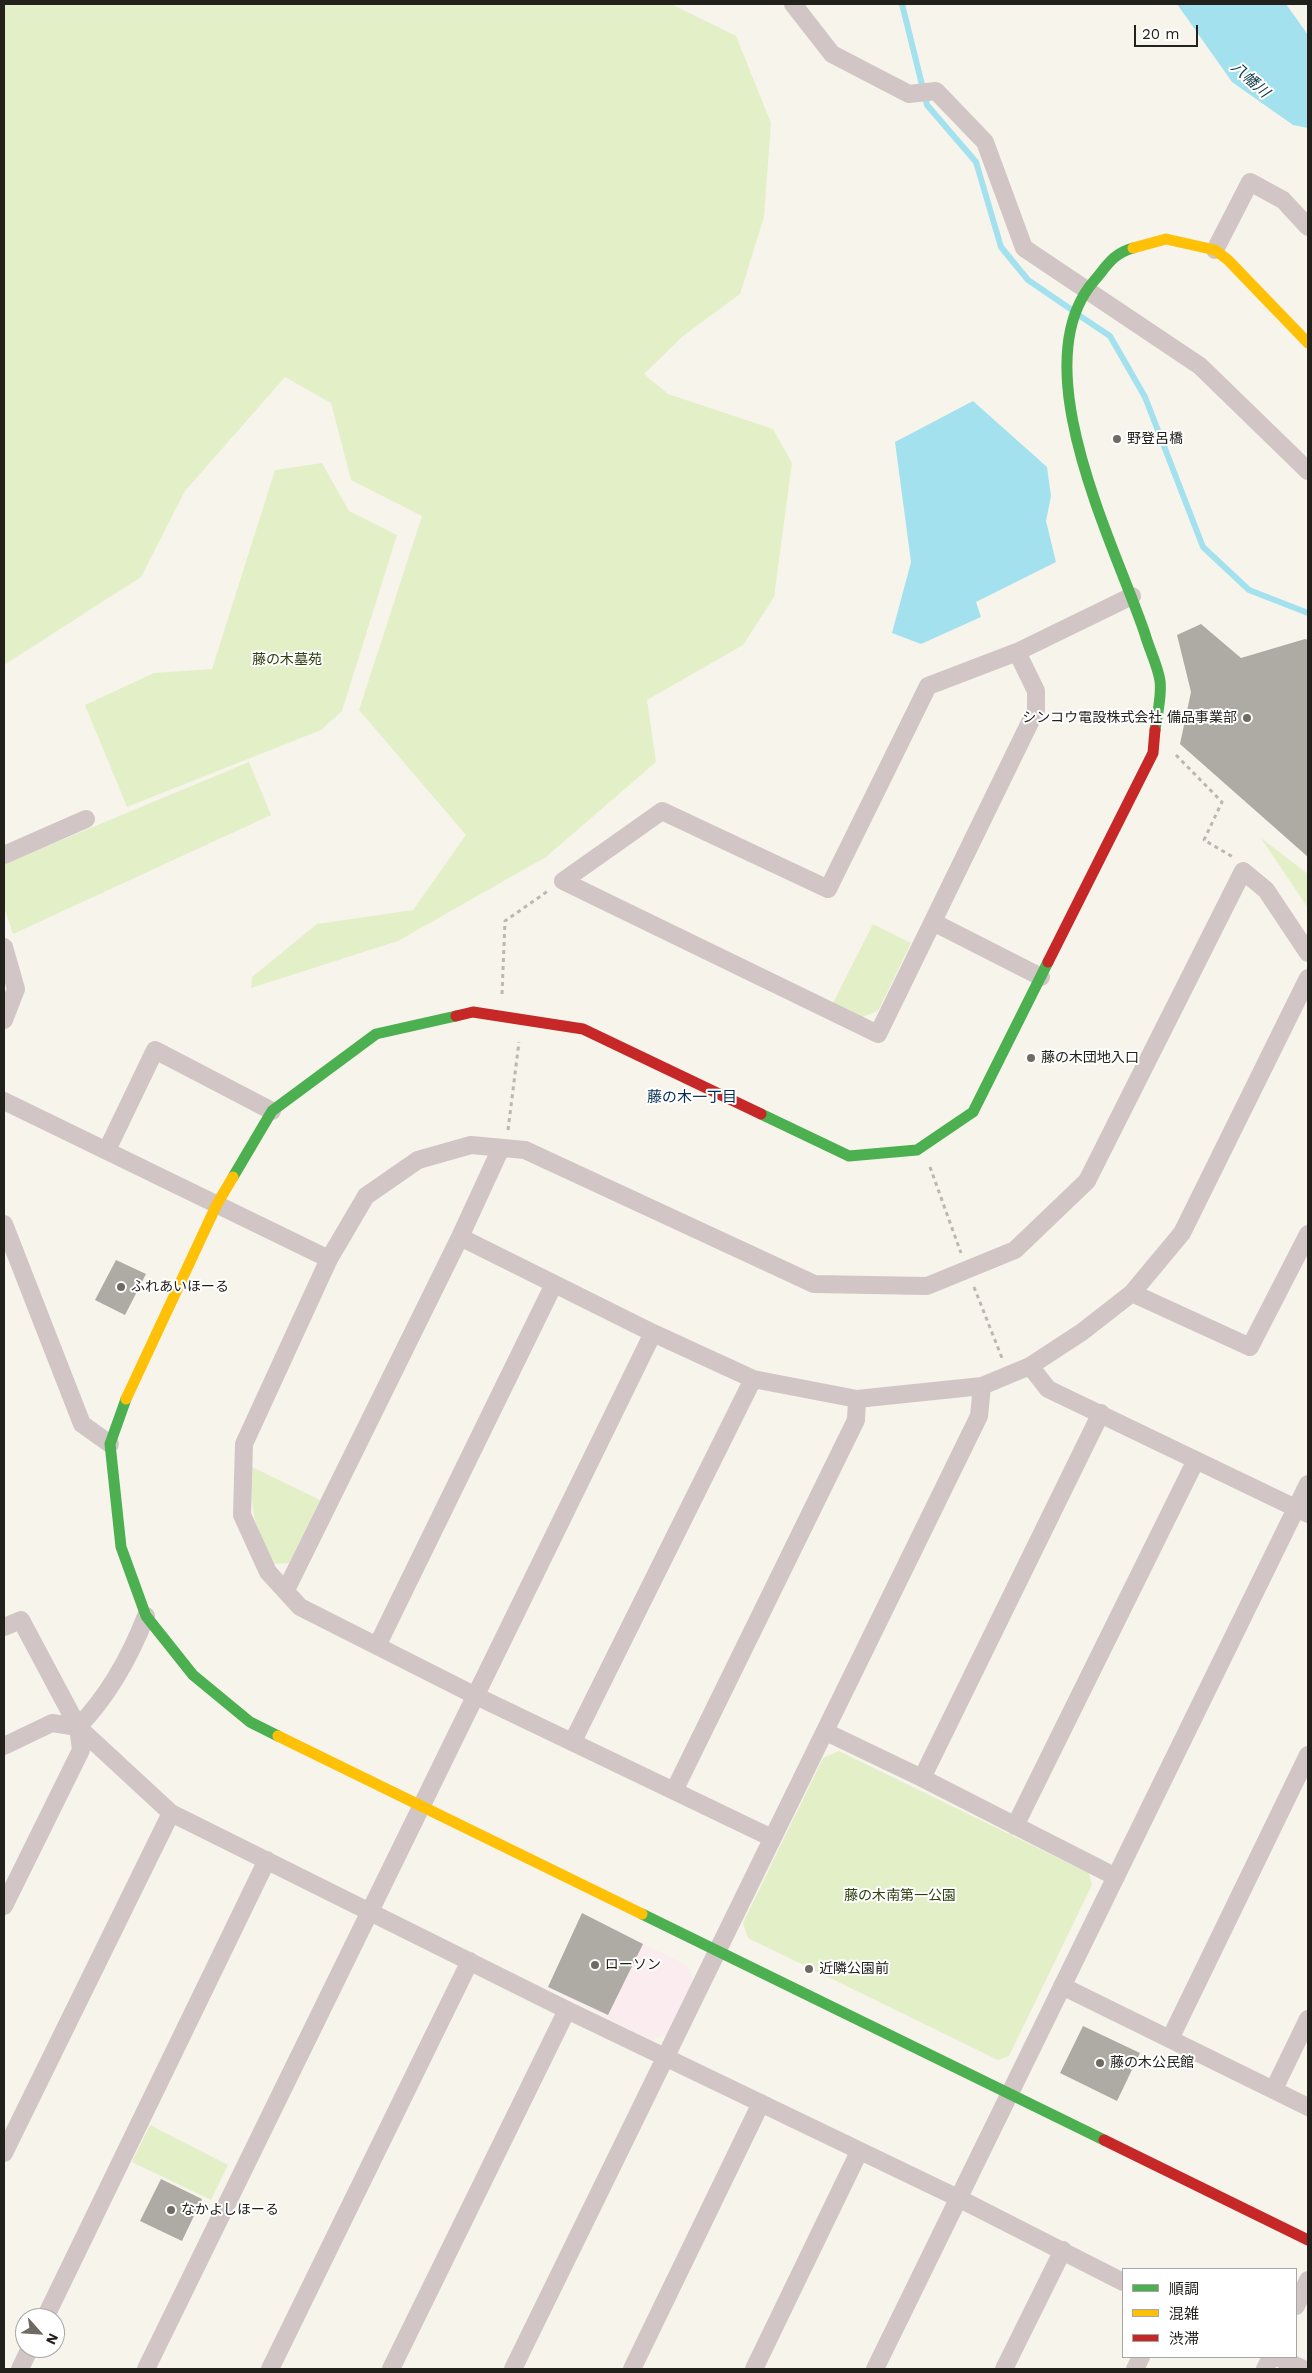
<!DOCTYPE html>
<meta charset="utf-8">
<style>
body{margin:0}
#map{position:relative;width:1312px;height:2373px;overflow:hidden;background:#f7f4eb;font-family:"Work Sans","Noto Sans JP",sans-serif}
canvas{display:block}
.frame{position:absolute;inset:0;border:5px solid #23211b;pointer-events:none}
.legend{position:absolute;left:1122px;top:2268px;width:175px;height:90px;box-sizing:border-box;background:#fff;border:1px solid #a7a6a4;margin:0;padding:6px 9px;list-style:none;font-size:15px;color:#23211b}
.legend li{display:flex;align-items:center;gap:10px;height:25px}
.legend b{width:25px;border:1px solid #a7a6a4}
.north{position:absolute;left:15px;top:2308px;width:50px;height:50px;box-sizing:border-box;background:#fff;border:1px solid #a7a6a4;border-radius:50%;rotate:116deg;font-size:14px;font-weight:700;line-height:20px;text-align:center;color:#23211b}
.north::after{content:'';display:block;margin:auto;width:18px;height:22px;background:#6d6b64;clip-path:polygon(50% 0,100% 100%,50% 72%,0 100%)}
.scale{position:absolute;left:1134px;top:25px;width:64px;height:22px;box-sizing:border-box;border:2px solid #23211b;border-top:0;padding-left:6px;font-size:15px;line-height:18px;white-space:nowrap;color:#23211b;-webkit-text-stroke:4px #fff;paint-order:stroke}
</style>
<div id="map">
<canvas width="1312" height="2373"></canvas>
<div class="frame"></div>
<ul class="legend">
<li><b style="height:6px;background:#4caf50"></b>順調</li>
<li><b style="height:6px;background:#ffc107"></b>混雑</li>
<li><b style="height:6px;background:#c62828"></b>渋滞</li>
</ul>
<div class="north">N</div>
<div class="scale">20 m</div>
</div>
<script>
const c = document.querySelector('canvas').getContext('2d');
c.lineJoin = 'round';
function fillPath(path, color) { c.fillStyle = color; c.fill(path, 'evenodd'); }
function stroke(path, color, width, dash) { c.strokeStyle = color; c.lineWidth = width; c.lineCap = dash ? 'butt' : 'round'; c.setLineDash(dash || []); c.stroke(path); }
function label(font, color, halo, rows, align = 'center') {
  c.font = font + ' "Work Sans","Noto Sans JP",sans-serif'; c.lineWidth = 4; c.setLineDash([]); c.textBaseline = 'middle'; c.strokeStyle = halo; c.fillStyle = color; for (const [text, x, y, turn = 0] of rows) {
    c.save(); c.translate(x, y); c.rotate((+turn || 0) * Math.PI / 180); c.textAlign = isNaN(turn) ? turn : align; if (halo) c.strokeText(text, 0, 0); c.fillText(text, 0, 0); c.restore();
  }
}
fillPath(new Path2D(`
 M582,1913L688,1966L693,1981L667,2034L651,2040L548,1987Z`), '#faecef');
fillPath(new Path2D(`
 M4,4H671L736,36L771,123L764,217L740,294L683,336L644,374L668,394L773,429L792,463L774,597L743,645L647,700L656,762L546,857L398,941L251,988L252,977L317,924L413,910L466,835L359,710L422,516L351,480L331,403L285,377L185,491L141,577L4,665Z
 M322,463L349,511L397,535L342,711L321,730L127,807L85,705L154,673L212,669L275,470Z
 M249,762L271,815L13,934L4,907V864Z
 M1261,838L1308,874V908Z
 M873,924L911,943L878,1011L862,1017L833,1003Z
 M250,1466L320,1500L289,1563L273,1564C252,1527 252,1507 250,1466Z
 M839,1751L1089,1873L1092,1885L1009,2056L998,2060L748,1938L743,1923L823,1758Z
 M150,2125L228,2165L211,2200L132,2162Z`), '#e3f0c7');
fillPath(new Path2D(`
 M1177,4H1286L1308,35V128L1293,125L1232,82Z
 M973,401L1047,467L1051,496L1046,521L1056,562L976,602L981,617L921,644L892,633L911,562L895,442Z`), '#a3e1ef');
stroke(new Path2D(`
 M902,4L927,105L976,162L1001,247L1028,280L1072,310
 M1080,316L1110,336L1145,397L1203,547L1249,590L1308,613`), '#a3e1ef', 6);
fillPath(new Path2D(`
 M1201,624L1241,658L1305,639L1308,640V857L1180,744L1191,692L1177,635Z
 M116,1260L146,1274L125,1315L95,1300Z
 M582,1913L643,1944L608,2015L548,1987Z
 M1083,2026L1140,2053L1117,2101L1060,2073Z
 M161,2179L202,2199L182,2241L140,2221Z`), '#aeaba5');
stroke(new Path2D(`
 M1176,755L1222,802L1204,840L1233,857
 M502,994L505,921L548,891
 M508,1130L519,1042
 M930,1167L961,1253
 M974,1287L1002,1358`), '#bdb6b5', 3, [4, 4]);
stroke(new Path2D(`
 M793,4L832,54L909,94L936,91L985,142L1024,248L1200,366L1308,471
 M1215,250L1250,182L1283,200L1308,227
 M1017,652L1036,691V710L878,1034L563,881L662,811L828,889L928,686L1017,652L1132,596
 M4,855L86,819
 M933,922L1041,977
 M4,947L16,989L4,1020
 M4,1101L329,1259
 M107,1150L155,1050L272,1111
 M4,1224L82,1424L110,1444
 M460,1237L653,1333L753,1379L857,1399L982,1386L1030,1366L1082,1332L1132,1293L1182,1233L1308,978
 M1132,1293L1250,1347L1308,1234
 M1030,1366L1048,1389L1308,1514
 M286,1590L460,1237L501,1148
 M4,1627L21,1620L78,1727L171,1813L567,2010L958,2198L1123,2282
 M377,1646L554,1284
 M826,1732L922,1778L1116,1877
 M573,1741L753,1379
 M4,1746L52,1723L78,1727
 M922,1778L1101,1413
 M674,1791L856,1420L857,1399
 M1015,1826L1196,1460
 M772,1838L474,1695L300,1607L268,1572L242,1515L244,1444L329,1259L366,1196L418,1160L471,1145L525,1150L814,1284L927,1286L1015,1250L1087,1181L1243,871L1266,890L1308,953
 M4,1906L81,1750L78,1727C108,1696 130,1657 146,1616
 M1062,1986L1308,2107
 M1170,2039L1308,1755
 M1274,2089L1308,2019
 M4,2153L171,1813
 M1296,2306L1308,2280
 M45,2318L267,1860
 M1277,2357L1303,2369
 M20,2369L30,2348
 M146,2369L653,1333
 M270,2369L470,1961
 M391,2369L567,2010
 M513,2369L979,1416L982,1386
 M632,2369L761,2103
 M754,2369L859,2152
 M875,2369L1308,1484
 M1004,2369L1063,2250
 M1135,2369L1141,2357
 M1265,2369L1271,2357`), '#d1c5c6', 18);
stroke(new Path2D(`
 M1133,248C1112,254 1107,266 1094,281C1021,365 1115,545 1145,634C1149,649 1158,666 1160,681C1162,696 1157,715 1155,730
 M761,1114L849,1156L917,1150L973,1112L1048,962
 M233,1177L272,1111L376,1034L456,1016
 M126,1399L110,1444L121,1547L146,1616L193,1675L250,1722L278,1736
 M642,1914L1104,2140`), '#4caf50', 11);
stroke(new Path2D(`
 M1133,248L1166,239L1215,250L1228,260L1308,343
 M126,1399L217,1204L233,1177
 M278,1736L642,1914`), '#ffc107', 11);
stroke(new Path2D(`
 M1048,962L1153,753L1155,730
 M456,1016L473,1012L583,1029L761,1114
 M1104,2140L1308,2240`), '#c62828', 11);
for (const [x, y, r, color] of [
 [1117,439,5,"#6d6b64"],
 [1247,718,5,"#6d6b64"],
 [1031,1058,5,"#6d6b64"],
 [121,1287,5,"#6d6b64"],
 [595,1965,5,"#6d6b64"],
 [809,1969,5,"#6d6b64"],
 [1100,2063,5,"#6d6b64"],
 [171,2210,5,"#6d6b64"]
]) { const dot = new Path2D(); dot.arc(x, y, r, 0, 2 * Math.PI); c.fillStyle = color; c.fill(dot); stroke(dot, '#fff', 2); }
label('14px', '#23211b', '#fff', [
 ["野登呂橋",1127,439],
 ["シンコウ電設株式会社 備品事業部",1237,718,"right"],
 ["藤の木団地入口",1041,1058],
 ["ふれあいほーる",131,1287],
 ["ローソン",605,1965],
 ["近隣公園前",819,1969],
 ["藤の木公民館",1110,2063],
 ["なかよしほーる",181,2210]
], 'left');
label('14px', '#2f3f0e', '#fff', [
 ["藤の木墓苑",287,660],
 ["藤の木南第一公園",900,1896]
]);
label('italic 15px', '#123c47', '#fff', [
 ["八幡川",1250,80,42]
]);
label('15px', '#052e53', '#fff', [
 ["藤の木一丁目",692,1098]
]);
</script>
